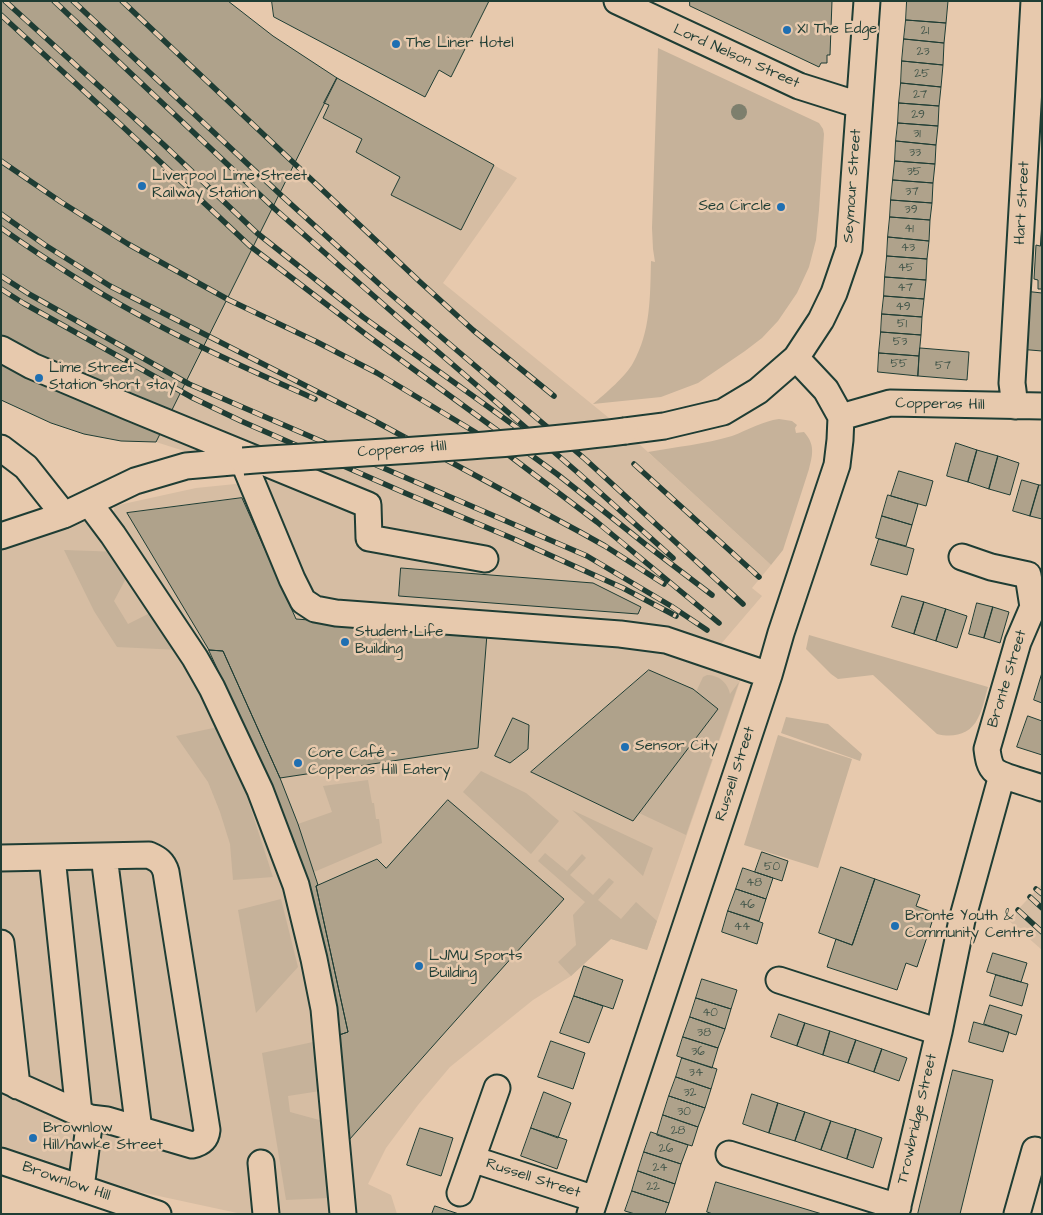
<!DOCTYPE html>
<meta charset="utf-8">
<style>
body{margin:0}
#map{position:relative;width:1043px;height:1215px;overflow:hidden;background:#e7c9ad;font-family:"Architects Daughter",sans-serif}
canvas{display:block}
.frame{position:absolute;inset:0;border:2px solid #1f3d34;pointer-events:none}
</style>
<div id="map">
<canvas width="1043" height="1215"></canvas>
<div class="frame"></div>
</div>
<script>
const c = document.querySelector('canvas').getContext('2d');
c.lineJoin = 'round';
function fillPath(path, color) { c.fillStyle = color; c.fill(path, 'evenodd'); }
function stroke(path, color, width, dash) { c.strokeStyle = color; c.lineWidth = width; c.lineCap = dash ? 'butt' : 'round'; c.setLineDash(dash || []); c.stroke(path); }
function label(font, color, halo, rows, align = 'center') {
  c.font = font + ' "Architects Daughter",sans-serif'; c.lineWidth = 5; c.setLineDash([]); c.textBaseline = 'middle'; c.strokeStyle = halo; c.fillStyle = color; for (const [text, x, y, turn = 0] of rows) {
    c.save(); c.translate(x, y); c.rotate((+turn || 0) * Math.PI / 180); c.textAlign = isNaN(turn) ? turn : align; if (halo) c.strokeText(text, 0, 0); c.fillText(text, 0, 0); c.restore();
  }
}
fillPath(new Path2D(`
 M337,78L517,178L443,283L625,431L771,565L752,588L762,596L721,644L748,658L647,950L611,939L571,976L533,1000L450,1067L418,1105L386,1148L368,1184L391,1195L397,1214H242L1,1162V536L31,526L58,532L114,511V506L196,488L275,480L156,442Z
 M1042,884V950L1008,920Z`), '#d6bda3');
fillPath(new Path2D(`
 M658,48L819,123L823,129L824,134L819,210L816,240L809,267L797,293L778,321L762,338L745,351L698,383L661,397L593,404C605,394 626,376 633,363C651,331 650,296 651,261L655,262L653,249L652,228Z
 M779,419L792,421L797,425L795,428L796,433L804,432C815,444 813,454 809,469L783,550L771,565L648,452C676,447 705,444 732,436C748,430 763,421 779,419Z
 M64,550L121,552L132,567L114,601L128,624L158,609L180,650L117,647L94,611Z
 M809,635L988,687C985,697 983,709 978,718C970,735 953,738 937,734L873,675L838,679L831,674L806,649Z
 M707,675C719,675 728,683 730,694L739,682L686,835L639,813L718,709L696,692L703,677Z
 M786,717L828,724L862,754L860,761L781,733Z
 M218,727L246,794L273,877L233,880L230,844L220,812L208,782L176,736Z
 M778,735L852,759L818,868L744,845Z
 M481,771L526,793L559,821L531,854L463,792Z
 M368,780L372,803H374L376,819H379L382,843L314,872L298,824L332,812L323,786Z
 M572,810L653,848L643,876Z
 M545,853L567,871L582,854L586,858L570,875L593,895L609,878L614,882L598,900L621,919L636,902L657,921L647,950L611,939L571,976L558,962L576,945L573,915L585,902L538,861Z
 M281,899L298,967L256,1013L238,910Z
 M313,1042L320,1091L288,1096L290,1112L323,1121L329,1198L286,1200L262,1053Z`), '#c6b29a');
const building = new Path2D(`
 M1,1H228L273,36L337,78L156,442L121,441L84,434L51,423L1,400Z
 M272,1H489L451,77L439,70L425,97L274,17Z
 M690,1H832L830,55H827V63H821L819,67L690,6Z
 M907,1H948L946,23L906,20Z
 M906,20L946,23L944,43L904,39Z
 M904,39L944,43L943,65L902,61Z
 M902,61L943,65L941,87L901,83Z
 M337,78L494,165L461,230L391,195L400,177L356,152L362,139L323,118L329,105L324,103Z
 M901,83L941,87L939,106L899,103Z
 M899,103L939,106L938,126L898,123Z
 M898,123L938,126L936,145L896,141Z
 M896,141L936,145L935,164L895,161Z
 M895,161L935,164L933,183L893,180Z
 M893,180L933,183L932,203L891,200Z
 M891,200L932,203L930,220L890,217Z
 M890,217L930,220L929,241L888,237Z
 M1042,222V289H1038V280L1034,279L1036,245L1040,246Z
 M888,237L929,241L927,259L887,256Z
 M887,256L927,259L926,280L885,277Z
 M885,277L926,280L924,299L884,296Z
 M1024,291L1042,293V351L1018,349Z
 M884,296L924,299L922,317L882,314Z
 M882,314L922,317L921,335L881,332Z
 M881,332L921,335L919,356L879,353Z
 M920,348L969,352L967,380L918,376Z
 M879,353L919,356L918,376L878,372Z
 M956,443L977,450L968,482L947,476Z
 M977,450L998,456L989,489L968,482Z
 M998,456L1019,463L1010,495L989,489Z
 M899,471L933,481L926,506L891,496Z
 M1022,480L1039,485L1030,516L1013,511Z
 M1039,485H1042V519L1030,516Z
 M888,495L918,504L912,525L882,516Z
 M242,498L296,619L487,634L478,748L280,778L223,651L209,650L127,513Z
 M882,516L912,525L906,546L876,538Z
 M879,539L914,549L907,575L871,565Z
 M401,568L593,583L641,607L638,614L399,596Z
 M902,596L924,602L914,634L892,627Z
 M924,602L946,609L936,641L914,634Z
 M977,603L993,607L984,638L969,634Z
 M993,607L1009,612L1000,643L984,638Z
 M946,609L967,616L957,648L936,641Z
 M209,650L223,651L280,778L298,824L318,885L316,886L348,1032L336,1036L261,767L245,729Z
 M649,670L693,689L718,709L633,821L531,772Z
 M1042,673V703L1034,700Z
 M1028,716L1042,721V755L1017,747Z
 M513,718L529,725L528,749L510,763L495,756Z
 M448,800L564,899L349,1140L336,1036L348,1032L316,886L377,859L386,868Z
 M762,852L788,861L782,881L755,872Z
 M841,867L875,879L852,945L819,933Z
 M743,868L773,878L766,899L736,889Z
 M875,879L920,895L916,906L935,913L917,967L906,963L897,990L827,967L836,939L852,945Z
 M736,889L766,899L759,921L728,911Z
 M728,911L763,923L757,944L722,932Z
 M993,953L1027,963L1021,982L987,972Z
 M584,966L623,980L613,1009L574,996Z
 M996,975L1028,984L1022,1006L990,996Z
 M702,979L737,990L731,1009L696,998Z
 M574,996L603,1006L589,1043L560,1033Z
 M696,998L731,1009L725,1029L690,1017Z
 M990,1005L1022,1015L1016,1035L984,1024Z
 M779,1014L805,1023L797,1046L771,1037Z
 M690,1017L725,1029L718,1048L683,1037Z
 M974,1022L1009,1032L1003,1052L969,1042Z
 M805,1023L830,1031L823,1055L797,1046Z
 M830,1031L856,1040L848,1063L823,1055Z
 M683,1037L718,1048L712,1068L677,1056Z
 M856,1040L882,1049L874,1072L848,1063Z
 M551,1041L585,1053L573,1089L538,1077Z
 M882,1049L907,1058L899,1081L874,1072Z
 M682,1058L717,1069L711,1089L676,1077Z
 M953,1070L993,1080L960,1214H918Z
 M676,1077L711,1089L705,1108L669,1096Z
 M544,1092L571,1103L558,1138L531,1128Z
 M752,1094L778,1103L769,1133L743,1124Z
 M669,1096L705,1108L698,1127L663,1115Z
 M778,1103L805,1112L795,1141L769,1133Z
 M805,1112L831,1121L821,1150L795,1141Z
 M663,1115L698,1127L692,1146L657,1135Z
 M831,1121L856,1129L847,1159L821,1150Z
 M420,1128L453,1138L441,1176L407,1165Z
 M531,1128L567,1140L557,1169L521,1156Z
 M856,1129L882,1138L873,1168L847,1159Z
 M651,1132L688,1145L681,1164L644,1152Z
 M644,1152L681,1164L675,1184L638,1171Z
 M638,1171L675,1184L669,1203L632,1191Z
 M716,1182L822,1214H713L707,1212Z
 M632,1191L669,1203L665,1214H635L625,1211Z
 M435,1206L459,1214H432Z`);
fillPath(building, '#afa28b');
stroke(building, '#1f3d34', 1);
const minor = new Path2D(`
 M617,1L799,86L859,105
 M1,349L32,366L129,407L368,505L369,538L485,559
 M1015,406L1012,383L1034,1
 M841,417L890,403L1042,406
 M625,431L664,426L723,412L758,391L796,358L821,320L834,293L849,249L867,1
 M1,448L26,467L64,515
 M89,503L113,535L195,658L212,688L260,790L296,885L314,959L324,1009L343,1214
 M1,536L64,515L135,481L186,466L243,461L292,579L303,601L315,609L336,613L620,634L666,640L769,675
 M962,557L991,567L1028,575L1033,607L1018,642L987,749C988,757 989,766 995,771C1003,777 1031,784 1042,788
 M104,856L139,1130
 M52,857L79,1113
 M1,858L149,855C158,859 163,862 166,872L207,1130C206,1140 201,1143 192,1145L107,1120L90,1118L81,1188
 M1,943L17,1086
 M779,980L939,1032
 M1,1078L90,1118
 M729,1154L898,1207
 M472,1159L595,1199
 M1,1161L158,1214
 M261,1163L266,1214
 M460,1193L497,1088
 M590,1214L769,675L781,633L837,465L840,440L841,417L826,390L796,358
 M896,1214L939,1032L962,920L1002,775
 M1017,1214L1035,1150L1042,1153`);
stroke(minor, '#1f3d34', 29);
stroke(minor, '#e7c9ad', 25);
const rail = new Path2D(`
 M5,1L163,144L257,233L363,317L519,429
 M54,1L276,210L400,319L576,471L673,558
 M73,1L282,196L387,291L585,459L743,604
 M122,1L419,281L473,330L554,396
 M1,15L121,125L250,246L368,336L557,474L645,544L712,595
 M1,161L61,202L128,244L229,300L317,342L377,373L490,441L597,522L719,623
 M1,214L45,245L110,286L371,419L580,532L605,546L664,584
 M1,228C51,263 102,296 156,324C208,352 261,375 315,399
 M1,276L29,294L189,384L587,556L671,606L707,630
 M1,289L23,303L193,398L241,421L405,493L514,539L623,588L676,616
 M634,464L759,577
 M1036,889L1042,894
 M1030,897L1042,908
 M1018,910L1042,932`);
stroke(rail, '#1f3d34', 5.5);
stroke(rail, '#e7c9ad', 4, [11]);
const minorBridge = new Path2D(`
 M243,461C370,452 498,447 625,431`);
stroke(minorBridge, '#1f3d34', 29, []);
stroke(minorBridge, '#e7c9ad', 25);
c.fillStyle = '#7d7f6d';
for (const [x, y] of [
 [739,112]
]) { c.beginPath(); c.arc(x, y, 8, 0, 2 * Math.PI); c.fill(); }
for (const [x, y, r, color] of [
 [787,30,5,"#1f6fb2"],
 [396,44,5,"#1f6fb2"],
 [142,186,5,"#1f6fb2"],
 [781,207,5,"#1f6fb2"],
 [39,378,5,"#1f6fb2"],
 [345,642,5,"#1f6fb2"],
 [625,747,5,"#1f6fb2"],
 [298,763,5,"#1f6fb2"],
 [895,926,5,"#1f6fb2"],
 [419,966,5,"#1f6fb2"],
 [33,1138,5,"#1f6fb2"]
]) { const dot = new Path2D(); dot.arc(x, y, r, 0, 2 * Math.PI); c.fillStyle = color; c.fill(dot); stroke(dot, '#e7c9ad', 2); }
label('12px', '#43564a', null, [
 ["21",925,31],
 ["23",923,52],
 ["25",922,74],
 ["27",920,95],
 ["29",918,115],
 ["31",917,134],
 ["33",915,153],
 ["35",914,172],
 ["37",912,192],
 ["39",911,210],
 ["41",909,229],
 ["43",908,248],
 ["45",906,268],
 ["47",905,288],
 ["49",903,307],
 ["51",902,324],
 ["53",900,342],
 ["55",899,364],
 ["57",943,366],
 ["50",772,867],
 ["48",754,883],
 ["46",747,905],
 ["44",742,927],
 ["40",710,1013],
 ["38",704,1033],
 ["36",698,1052],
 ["34",696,1073],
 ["32",690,1093],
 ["30",684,1112],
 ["28",678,1131],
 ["26",666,1149],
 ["24",660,1168],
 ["22",653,1187]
]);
label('15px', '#1f3d34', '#e7c9ad', [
 ["X1 The Edge",797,30],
 ["The Liner Hotel",406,44],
 ["Liverpool Lime Street",152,177],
 ["Railway Station",152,194],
 ["Sea Circle",771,207,"right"],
 ["Lime Street",49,369],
 ["Station short stay",49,386],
 ["Student Life",355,633],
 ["Building",355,650],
 ["Sensor City",635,747],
 ["Core Café -",308,754],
 ["Copperas Hill Eatery",308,771],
 ["Bronte Youth &",905,917],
 ["Community Centre",905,934],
 ["LJMU Sports",429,957],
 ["Building",429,974],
 ["Brownlow",43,1129],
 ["Hill/hawke Street",43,1146]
], 'left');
label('15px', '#1f3d34', '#e7c9ad', [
 ["Lord Nelson Street",736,57,24],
 ["Seymour Street",853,186,-86],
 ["Hart Street",1023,203,-87],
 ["Copperas Hill",940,405,1],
 ["Copperas Hill",402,450,-4],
 ["Bronte Street",1008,679,-73],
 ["Russell Street",736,774,-72],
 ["Trowbridge Street",918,1119,-77],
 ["Russell Street",533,1179,18],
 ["Brownlow Hill",66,1182,19]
]);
</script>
